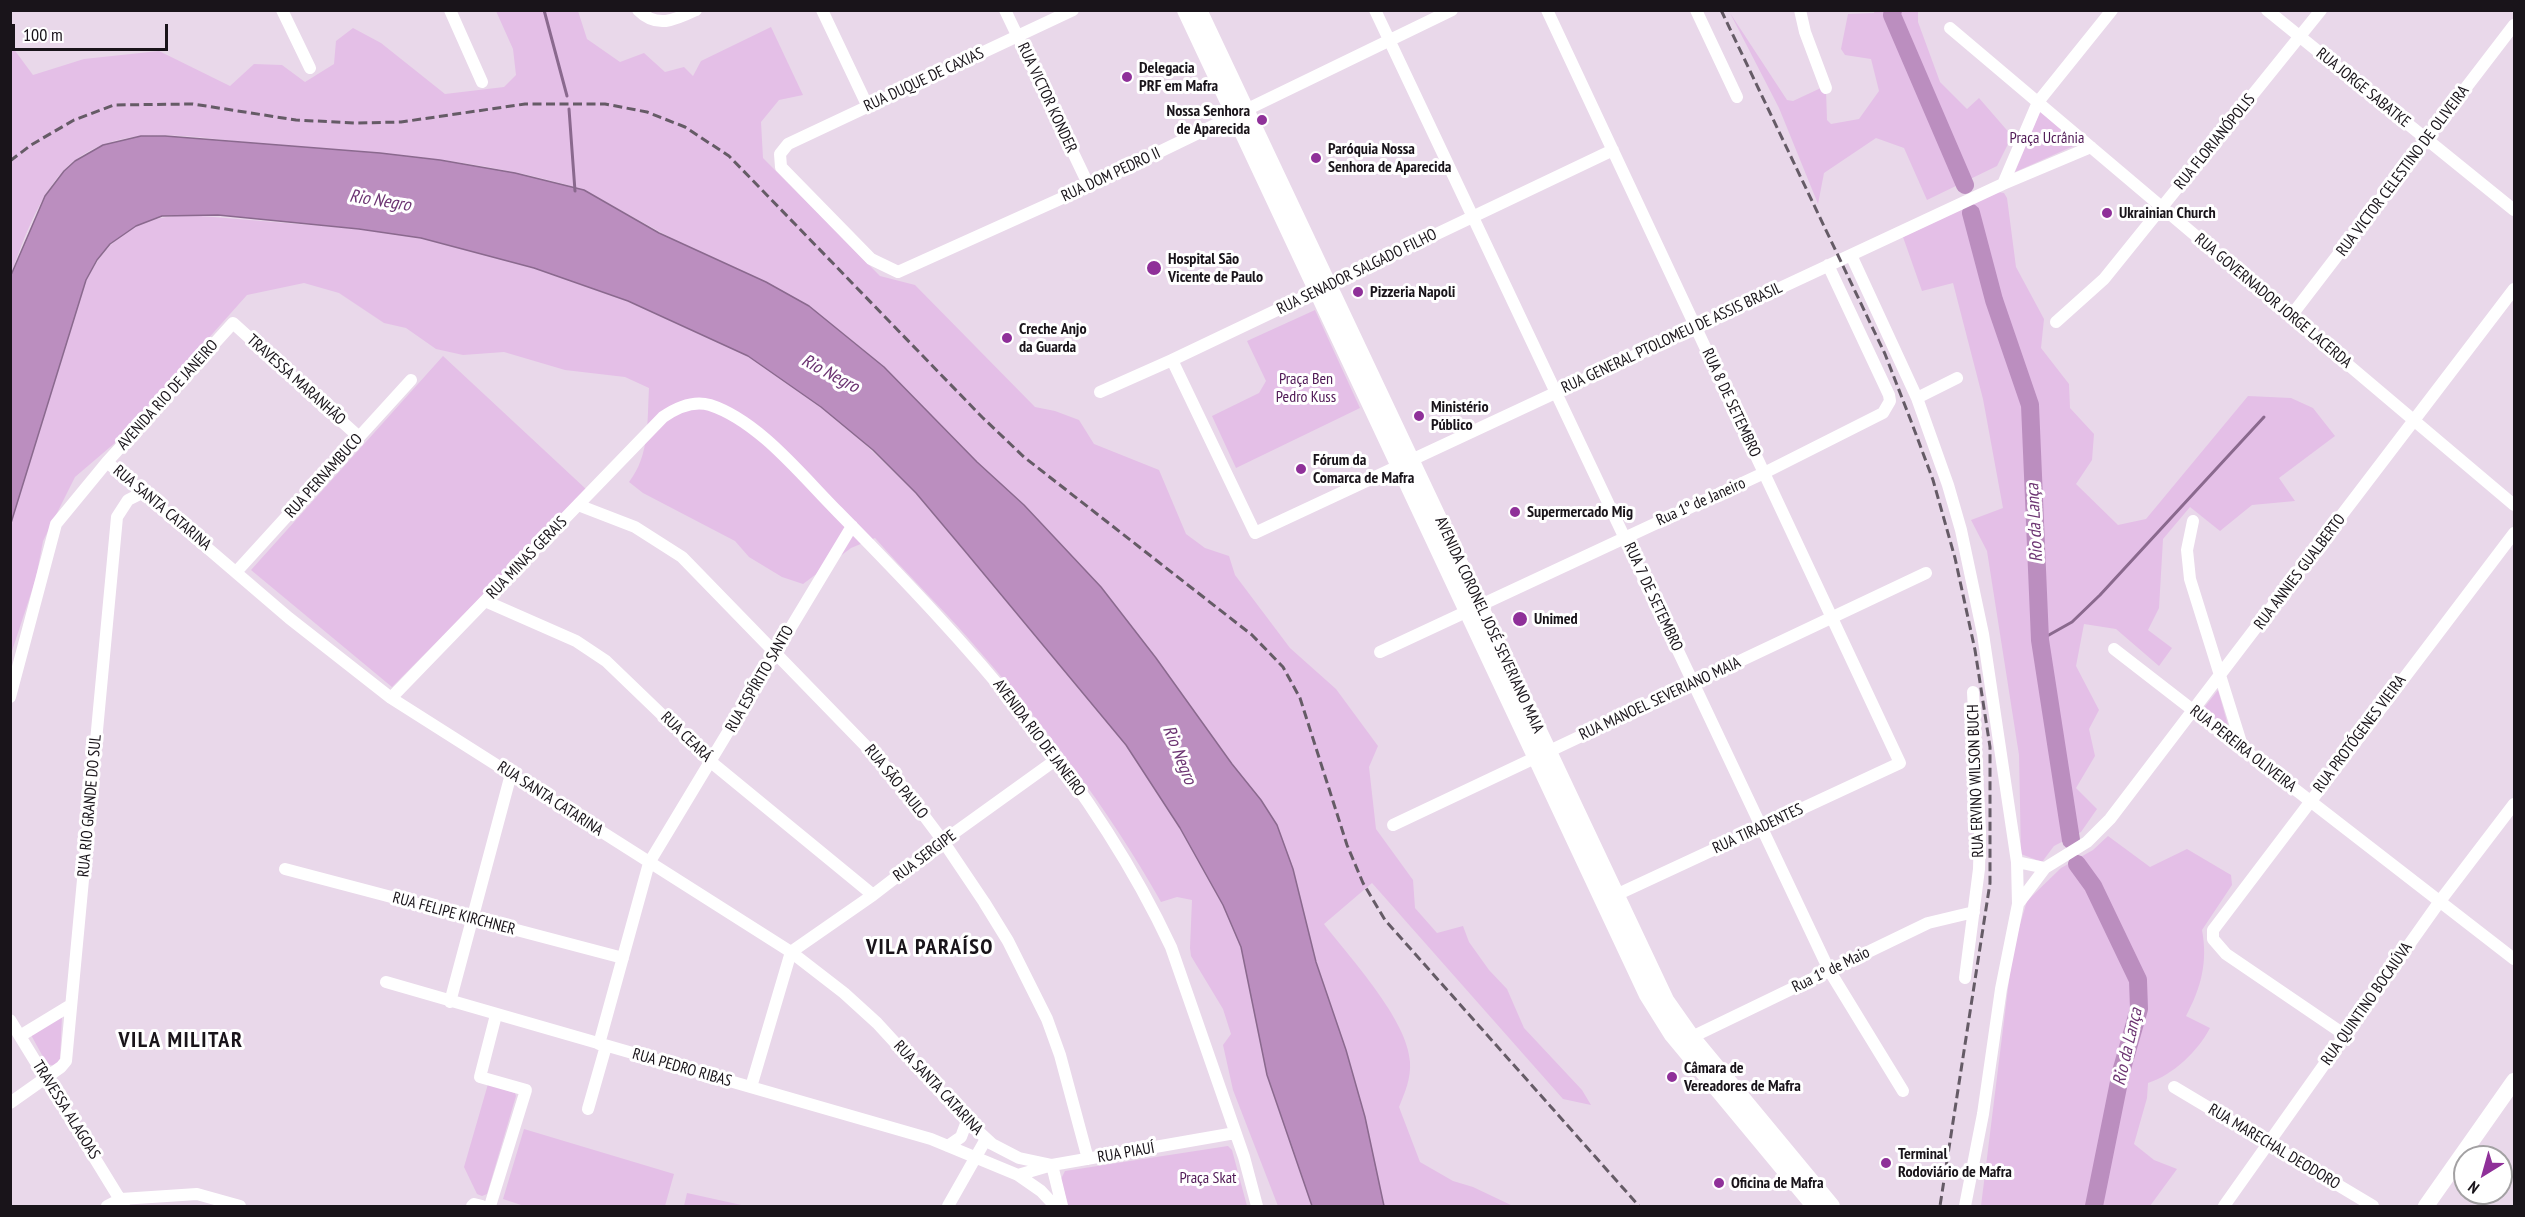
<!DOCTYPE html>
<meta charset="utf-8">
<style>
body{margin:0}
#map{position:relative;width:2525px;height:1217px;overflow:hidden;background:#e9d8ea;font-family:"PT Sans Narrow",sans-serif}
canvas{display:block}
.frame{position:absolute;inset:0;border:12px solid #19141a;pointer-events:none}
.north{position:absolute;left:2453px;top:1145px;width:60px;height:60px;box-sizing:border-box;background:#fff;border:2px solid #a3a1a3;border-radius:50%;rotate:217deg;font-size:16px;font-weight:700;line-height:24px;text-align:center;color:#19141a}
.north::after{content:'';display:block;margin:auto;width:21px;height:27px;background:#8f3099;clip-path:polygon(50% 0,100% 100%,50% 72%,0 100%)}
.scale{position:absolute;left:12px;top:24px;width:156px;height:27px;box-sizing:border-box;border:3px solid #19141a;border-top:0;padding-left:8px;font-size:18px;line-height:21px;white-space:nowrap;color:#19141a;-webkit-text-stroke:4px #fff;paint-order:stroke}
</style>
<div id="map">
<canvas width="2525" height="1217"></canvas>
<div class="frame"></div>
<div class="north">N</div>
<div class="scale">100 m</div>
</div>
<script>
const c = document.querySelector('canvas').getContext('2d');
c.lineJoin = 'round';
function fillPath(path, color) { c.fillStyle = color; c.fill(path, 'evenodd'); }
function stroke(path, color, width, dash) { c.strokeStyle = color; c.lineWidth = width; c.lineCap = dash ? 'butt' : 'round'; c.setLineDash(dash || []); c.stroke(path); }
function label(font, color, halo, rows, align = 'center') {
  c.font = font + ' "PT Sans Narrow",sans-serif'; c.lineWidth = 6; c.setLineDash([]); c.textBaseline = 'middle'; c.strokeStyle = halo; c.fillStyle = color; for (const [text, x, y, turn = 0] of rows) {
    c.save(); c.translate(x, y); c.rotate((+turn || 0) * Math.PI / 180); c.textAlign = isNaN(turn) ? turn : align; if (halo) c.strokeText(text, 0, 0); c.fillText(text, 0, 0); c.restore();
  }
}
fillPath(new Path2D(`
 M1875,10L1918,11V22L1940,82L1967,109L1979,98L2012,136L1997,166L1927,200L1904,148L1876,138L1824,173L1818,204L1779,108L1730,13L1787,100L1793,101L1823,87L1826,90L1827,120L1831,124L1859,119L1879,91L1871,59L1845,55L1841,49L1848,14L1874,13Z
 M496,11H578L587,39L620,62L644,53L665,72L684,67L693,76L701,61L771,27L803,95L779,100L761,122L763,158L880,276L915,285L1035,407L1055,411L1079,420L1094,444L1159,470L1186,534L1205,548L1229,556L1235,575L1290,648L1336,689L1378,746L1369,767L1376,829L1413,880L1415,908L1437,933L1463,926L1469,942L1489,970L1507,989L1524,1028L1582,1090L1591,1105L1563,1099L1372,883L1324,924C1350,958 1408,1020 1410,1062C1411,1079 1405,1092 1399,1107L1420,1162L1453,1181L1473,1187L1513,1206H1384L1365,1117L1346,1050L1316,962L1293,869L1277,825L1261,800L1232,764L1156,658L1101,587L1024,505L977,462L884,367L843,333L584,190C481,158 371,152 264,144C224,141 182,133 142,136C118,138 93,146 74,161C43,185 23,239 11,275V49L13,48L33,75L84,59L159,51L230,86L254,64L282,65L305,82L334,64L336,41L353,28L381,43L445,94L504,87L516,75L513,49Z
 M2040,111L2078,144L2015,172Z
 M1998,192L2004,193L2007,198L2016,267L2044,319L2041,348L2069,384L2070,408L2094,434L2092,460L2076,484L2118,525L2146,519L2248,396L2291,398L2313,408L2335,436L2279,478L2295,501L2252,505L2220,531L2190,507L2163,539L2159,608L2148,630L2172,648L2159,666L2116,629L2084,624L2076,666L2099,710L2089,729L2095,756L2076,788L2097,809L2081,832L2054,846L2042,862L2021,854L2019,755L1987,551L1971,520L2003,508L1983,399L1953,283L1922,291L1903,237Z
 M189,215L359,229L421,238L534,268L627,301L748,356L773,371L846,426L916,493L1126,745L1180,828L1223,905L1241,947L1267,1075L1312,1206H1278L1233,1090L1223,1045L1231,1034L1223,1009L1191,956L1190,948L1192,900L1177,897L1161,902C1108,807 1040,720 968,638C938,604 905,572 875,538L851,548L803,584L782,577L749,557L735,541L643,493L629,482C650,455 647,421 649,388L625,377L565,370L504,352L463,355L436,349L406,328L384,323L339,293L304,283L247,295L116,442L75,477L43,541L36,578L11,654V523L86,280C112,234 136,217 189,215Z
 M1315,310L1360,408L1236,468L1212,416L1259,393L1266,381L1247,341Z
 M443,356L587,490L392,687L251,570Z
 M2218,690L2229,729L2203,709Z
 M2108,836L2150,867L2187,849L2231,875L2232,885L2202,930C2208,962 2201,988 2186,1016L2210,1028C2198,1051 2173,1075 2148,1083L2147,1098L2134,1144L2154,1160L2177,1169L2150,1206H1981L2013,948L2027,901L2061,868L2093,850Z
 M62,1016L60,1059L55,1066L47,1064L31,1035Z
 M488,1084L515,1093L516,1096L487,1194L482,1196L477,1194L464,1167Z
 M524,1129L674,1174L665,1206H524L503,1199Z
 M1228,1146L1232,1150L1247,1206H1068L1061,1179L1065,1171Z
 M687,1193L746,1206H684Z`), '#e4bfe7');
const water = new Path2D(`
 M141,136H165L380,153L440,160L515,173L584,190L659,233L766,282L809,306L884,367L977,462L1024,505L1101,587L1156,658L1232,764L1261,800L1277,825L1293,869L1316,962L1346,1050L1365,1117L1384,1206H1312L1267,1075L1241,947L1223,905L1180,828L1126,745L964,550L916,493L873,450L821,407L748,356L628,301L534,268L421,238L359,229L218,215L162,216L136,226L110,244L97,260L86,280L11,523V275L45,196L64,171L75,161L103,145Z`);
fillPath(water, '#bb8ebf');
stroke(water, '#8a698e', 1.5);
stroke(new Path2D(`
 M544,10L567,96
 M569,109L575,191
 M2040,640L2072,622L2100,595L2264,417`), '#8a698e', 3);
stroke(new Path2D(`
 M1893,10L1892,15L1965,185
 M1971,213L1994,300L2030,405L2040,640L2071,840
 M2077,864L2093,886L2138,980L2139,1009L2121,1072L2094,1206`), '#bb8ebf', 18);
stroke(new Path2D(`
 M282,10L310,68
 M450,10L482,82
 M638,10C657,29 675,20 696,10
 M822,10L868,107
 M1005,10L1089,186
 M1073,10L788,144L780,154L781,167L871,259L898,272L1089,186L1452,10
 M1375,10L1829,970L1903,1091
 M1547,10L1900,763L1616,895
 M1696,10L1737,97
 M1800,10L1805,32L1826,88
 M2267,10L2514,210
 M1950,28L2514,505
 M2003,184L2038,102L2112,10
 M1851,255L1917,398L1948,485L1961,530L1983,634L2017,862L2018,904L2001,989L1983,1114L1965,1206
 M2291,316L2514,25
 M2056,322L2104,279L2321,10
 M1172,360L1255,533L2003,184L2091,147
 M1100,392L1172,360L1613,150
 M1917,398L1957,378
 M107,462L289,618L391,698L791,952L844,993L877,1023L967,1121L992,1144L1019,1158L1052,1165L1062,1206
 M578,505L635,527L682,557L892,773L943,841L984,902L1008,941L1047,1019L1060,1055L1088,1159
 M2193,521L2187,550L2190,579L2243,749
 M237,571L411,380
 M485,601L576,641L606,661L711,762L873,895
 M2114,649L2514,959
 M1380,652L1764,473L1883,413L1890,401L1889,395L1828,265
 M10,697L56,524L107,462L233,323L359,437
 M391,698L663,417C676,408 693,400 710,405C759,421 802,476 838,512C967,643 1092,778 1171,947L1244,1157L1257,1206
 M1393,825L1926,573
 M2017,862L2045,868
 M285,869L623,958
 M2018,904L2045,868L2087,842L2110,819L2514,289
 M1965,978L1979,869L1980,832L1973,692
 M386,982L931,1139L1018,1175L1041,1191L1055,1206
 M450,1002L511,774
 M10,1020L124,1206
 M2345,1035L2226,954L2213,939V930L2514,533
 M20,1036L71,1005
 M1692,1037L1928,923L1974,912
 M599,1044L649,863L852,526
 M751,1087L791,952L873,895L943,841L1057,759
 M2174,1087L2373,1206
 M10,1103L61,1067L66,1061L117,517L128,500L142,493
 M588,1109L606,1046
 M948,1146L961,1137L967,1121
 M1018,1175L1052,1165L1235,1133
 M107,1206L121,1199L197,1194L240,1206
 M472,1206L474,1204L482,1206
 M490,1206L526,1090L480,1077L496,1015
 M948,1206L986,1139
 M2224,1206L2440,901L2514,804`), '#fff', 12);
stroke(new Path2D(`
 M1185,10L1647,995L1672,1035L1814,1206
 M1199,10L1666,1000L1692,1037L1832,1206
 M2426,1206L2514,1081`), '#fff', 16);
stroke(new Path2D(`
 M1721,10L1885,354L1911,421L1933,480L1955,558L1975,650L1990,747V883L1940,1206
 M10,161L31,145L74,120L114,105L193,104L296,120L355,123L401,122L525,104H605L647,112L685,127L729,156L982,417L1024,457L1252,635L1283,667L1300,698L1347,845L1363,883L1385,920L1639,1206`), '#655b66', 3, [9, 4.5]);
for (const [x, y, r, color] of [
 [1127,77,6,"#8f3099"],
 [1262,120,6,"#8f3099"],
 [1316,158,6,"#8f3099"],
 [2107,213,6,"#8f3099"],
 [1154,268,8,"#8f3099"],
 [1358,292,6,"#8f3099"],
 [1007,338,6,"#8f3099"],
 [1419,416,6,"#8f3099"],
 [1301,469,6,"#8f3099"],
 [1515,512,6,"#8f3099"],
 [1520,619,8,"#8f3099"],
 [1672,1077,6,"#8f3099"],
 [1886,1163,6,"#8f3099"],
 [1719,1183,6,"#8f3099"]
]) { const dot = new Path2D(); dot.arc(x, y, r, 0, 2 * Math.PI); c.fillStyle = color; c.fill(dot); stroke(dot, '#fff', 2); }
label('bold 16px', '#19141a', '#fff', [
 ["Delegacia",1139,68],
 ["PRF em Mafra",1139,86],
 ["Nossa Senhora",1250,111,"right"],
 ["de Aparecida",1250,129,"right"],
 ["Paróquia Nossa",1328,149],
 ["Senhora de Aparecida",1328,167],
 ["Ukrainian Church",2119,213],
 ["Hospital São",1168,259],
 ["Vicente de Paulo",1168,277],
 ["Pizzeria Napoli",1370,292],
 ["Creche Anjo",1019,329],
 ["da Guarda",1019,347],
 ["Ministério",1431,407],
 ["Público",1431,425],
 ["Fórum da",1313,460],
 ["Comarca de Mafra",1313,478],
 ["Supermercado Mig",1527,512],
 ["Unimed",1534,619],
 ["Câmara de",1684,1068],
 ["Vereadores de Mafra",1684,1086],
 ["Terminal",1898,1154],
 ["Rodoviário de Mafra",1898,1172],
 ["Oficina de Mafra",1731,1183]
], 'left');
label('16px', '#19141a', '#fff', [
 ["RUA DUQUE DE CAXIAS",924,80,-25],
 ["RUA JORGE SABATKE",2363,88,39],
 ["RUA VICTOR KONDER",1047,98,65],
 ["RUA FLORIANÓPOLIS",2215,142,-51],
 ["RUA VICTOR CELESTINO DE OLIVEIRA",2403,171,-53],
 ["RUA DOM PEDRO II",1111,175,-25],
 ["RUA SENADOR SALGADO FILHO",1357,272,-26],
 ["RUA GOVERNADOR JORGE LACERDA",2273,301,40],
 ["RUA GENERAL PTOLOMEU DE ASSIS BRASIL",1672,338,-25],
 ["TRAVESSA MARANHÃO",296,380,42],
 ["AVENIDA RIO DE JANEIRO",168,395,-48],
 ["RUA 8 DE SETEMBRO",1731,403,65],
 ["RUA PERNAMBUCO",324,476,-48],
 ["Rua 1º de Janeiro",1701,502,-24],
 ["RUA SANTA CATARINA",162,508,40],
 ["RUA MINAS GERAIS",527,558,-46],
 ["RUA ANNIES GUALBERTO",2300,572,-53],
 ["RUA 7 DE SETEMBRO",1653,597,65],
 ["AVENIDA CORONEL JOSÉ SEVERIANO MAIA",1489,625,65],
 ["RUA ESPÍRITO SANTO",760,679,-60],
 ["RUA MANOEL SEVERIANO MAIA",1660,699,-25],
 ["RUA PROTÓGENES VIEIRA",2360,734,-53],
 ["RUA CEARÁ",686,737,44],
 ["AVENIDA RIO DE JANEIRO",1039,738,53],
 ["RUA PEREIRA OLIVEIRA",2243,749,38],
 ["RUA ERVINO WILSON BUCH",1976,781,-92],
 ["RUA SÃO PAULO",896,782,51],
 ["RUA SANTA CATARINA",550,799,33],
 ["RUA RIO GRANDE DO SUL",90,806,-85],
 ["RUA TIRADENTES",1758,829,-25],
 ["RUA SERGIPE",925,856,-37],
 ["RUA FELIPE KIRCHNER",454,914,15],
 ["Rua 1º de Maio",1831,970,-26],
 ["RUA QUINTINO BOCAIÚVA",2367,1004,-55],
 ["RUA PEDRO RIBAS",682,1068,16],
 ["RUA SANTA CATARINA",938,1088,47],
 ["TRAVESSA ALAGOAS",66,1110,58],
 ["RUA MARECHAL DEODORO",2274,1147,31],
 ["RUA PIAUÍ",1126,1153,-10]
]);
label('16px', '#4f1855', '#fff', [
 ["Praça Ucrânia",2047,138],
 ["Praça Ben",1306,379],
 ["Pedro Kuss",1306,397],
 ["Praça Skat",1208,1178]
]);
label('italic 18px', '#6c3472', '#fff', [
 ["Rio Negro",380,201,9],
 ["Rio Negro",830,374,28],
 ["Rio da Lança",2035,523,-93],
 ["Rio Negro",1179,755,68],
 ["Rio da Lança",2128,1047,-77]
]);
c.letterSpacing = '1.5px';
label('bold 22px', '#19141a', '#fff', [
 ["VILA PARAÍSO",930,948],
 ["VILA MILITAR",181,1041]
]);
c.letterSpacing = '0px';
</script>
